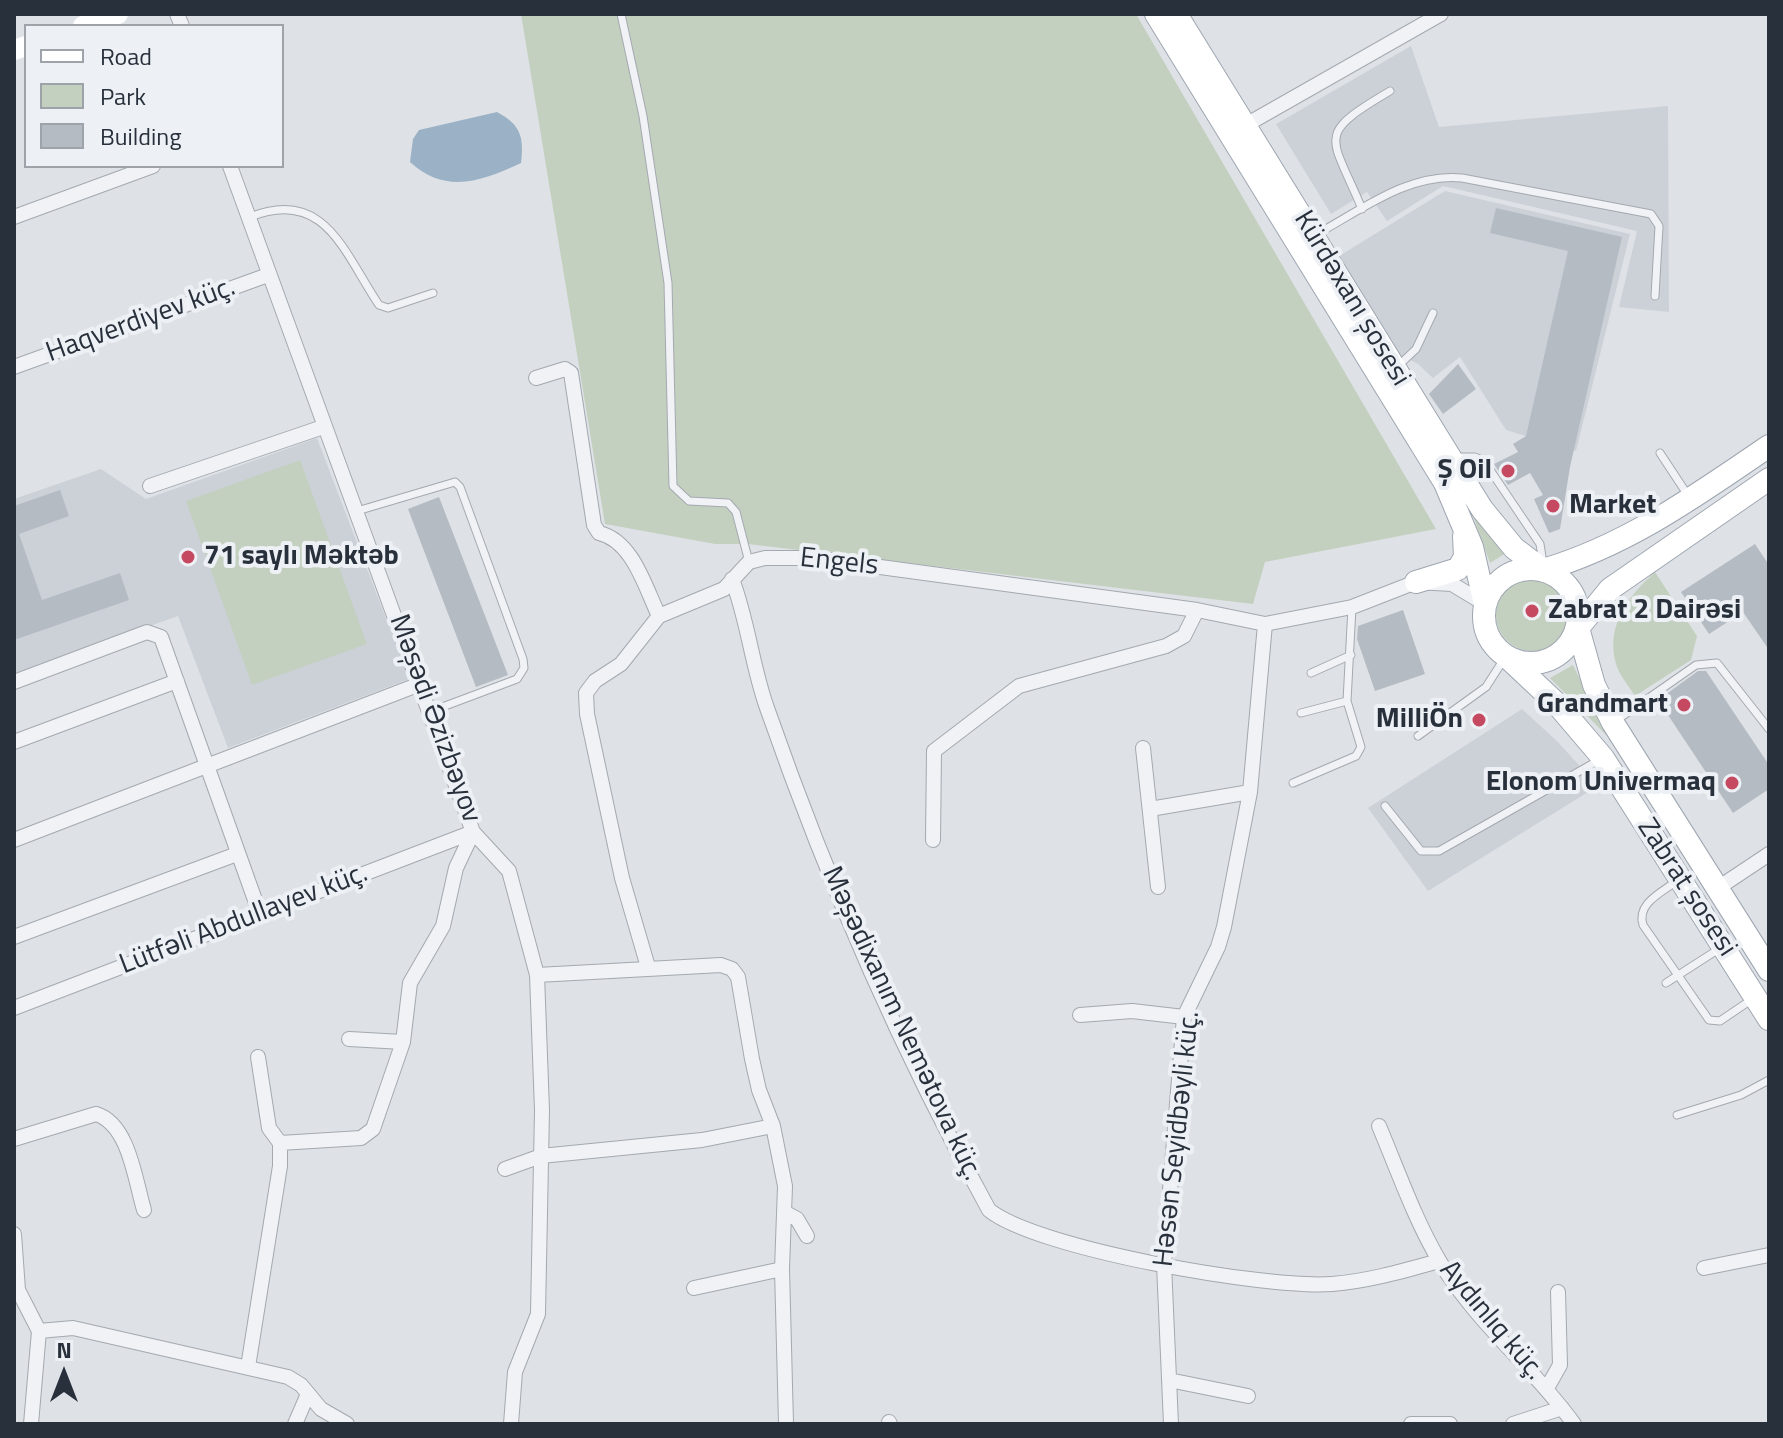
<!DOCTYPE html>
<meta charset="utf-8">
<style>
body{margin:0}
#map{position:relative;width:1783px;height:1438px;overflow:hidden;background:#dee2e6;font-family:"Titillium Web",sans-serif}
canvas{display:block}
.frame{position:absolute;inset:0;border:16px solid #28303c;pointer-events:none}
.legend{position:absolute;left:24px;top:24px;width:260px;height:144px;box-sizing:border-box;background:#edf0f4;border:2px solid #9ea3aa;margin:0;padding:10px 14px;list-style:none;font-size:24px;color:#28303c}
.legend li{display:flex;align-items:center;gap:16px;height:40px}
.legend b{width:40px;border:2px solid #9ea3aa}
.north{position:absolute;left:24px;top:1334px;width:80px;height:80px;-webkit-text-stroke:6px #edf0f4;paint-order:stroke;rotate:0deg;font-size:22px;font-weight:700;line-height:32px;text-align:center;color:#28303c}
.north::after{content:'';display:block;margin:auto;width:28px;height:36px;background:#28303c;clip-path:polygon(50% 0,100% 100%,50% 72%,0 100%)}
</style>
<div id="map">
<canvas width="1783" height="1438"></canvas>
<div class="frame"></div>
<ul class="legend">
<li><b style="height:10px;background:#fff"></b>Road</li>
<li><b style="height:22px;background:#c4d0bf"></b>Park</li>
<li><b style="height:22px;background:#b5bbc3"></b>Building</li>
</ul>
<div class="north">N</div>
</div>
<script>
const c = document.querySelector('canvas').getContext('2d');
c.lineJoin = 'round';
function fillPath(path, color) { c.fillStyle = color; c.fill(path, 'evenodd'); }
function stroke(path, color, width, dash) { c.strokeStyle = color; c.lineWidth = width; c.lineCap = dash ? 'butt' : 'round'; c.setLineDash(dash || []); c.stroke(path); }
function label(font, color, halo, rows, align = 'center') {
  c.font = font + ' "Titillium Web",sans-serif'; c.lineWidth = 8; c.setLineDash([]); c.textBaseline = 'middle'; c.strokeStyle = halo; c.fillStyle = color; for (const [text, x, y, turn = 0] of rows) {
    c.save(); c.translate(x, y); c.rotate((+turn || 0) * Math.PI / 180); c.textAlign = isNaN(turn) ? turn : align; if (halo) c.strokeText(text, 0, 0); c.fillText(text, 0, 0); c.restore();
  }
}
fillPath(new Path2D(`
 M1411,46L1439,127L1668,106L1669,312L1619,307L1637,231L1443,186L1387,221L1367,192L1331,214L1276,124Z
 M1445,191L1630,234L1576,451L1506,430L1460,357L1433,378L1418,364L1394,352L1339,256Z
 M317,438L409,679L228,748L178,616L14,674V499L101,469L146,499Z
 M1522,709L1557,741L1598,786L1428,891L1368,808Z`), '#ccd1d8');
fillPath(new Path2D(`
 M521,14H1136L1436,529L1265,562L1253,604L748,544H715L605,524Z
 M300,460L367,644L252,685L186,501Z
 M1468,502L1506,553L1490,563Z
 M1655,572L1697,636L1691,660L1635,696C1629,686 1619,675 1616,664C1605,626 1629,595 1655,572Z
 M1496 615a36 36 0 1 1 72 0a36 36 0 1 1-72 0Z
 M1573,665L1609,738L1550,678Z`), '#c4d0bf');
fillPath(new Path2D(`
 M497,112C521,125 524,137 521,163C482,181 446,195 410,162L413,139L419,130Z`), '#9bb1c5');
fillPath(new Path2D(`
 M1496,208L1622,237L1570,467L1560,529L1549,533L1534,499L1543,495L1530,473L1508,485L1494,464L1518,452L1513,444L1526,436L1568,251L1490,233Z
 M1458,364L1476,389L1443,414L1429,394Z
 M60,490L69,516L19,534L42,600L120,573L129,600L14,640V506Z
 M439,497L508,675L476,687L408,509Z
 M1755,544L1769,565V650L1743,612L1709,634L1681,592Z
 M1403,610L1425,674L1375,691L1357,639L1358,626Z
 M1698,671H1706L1769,765V789L1733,813L1658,700Z`), '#b5bbc3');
const lane = new Path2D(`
 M621,14L643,116L668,283L673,486L689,501L728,503L736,512L749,562
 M1362,209C1331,134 1314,136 1390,91
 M250,217C325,187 344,253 379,305L388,308L433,293
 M1315,235C1360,211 1409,172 1462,178L1651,214L1659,226L1655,296
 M1398,366L1416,349L1433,313
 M1660,453L1689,497
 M1453,457H1475L1484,461L1540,544L1543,563
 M357,511L455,482L460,487L523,659L524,668L517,679L429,712
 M1311,673L1351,655
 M1301,713L1347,701
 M1617,720L1696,665L1717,663L1769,729
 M1418,736L1486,687L1504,659
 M1293,783L1356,756L1361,747L1347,701L1352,607
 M1385,806L1421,851H1439L1601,759
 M1678,880C1663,892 1636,903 1643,925L1709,1020L1720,1021L1751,1000
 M1666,983L1722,947
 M1677,1115L1741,1095L1769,1080`);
const street = new Path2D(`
 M177,14L182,26
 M1244,126L1441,14
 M230,166L473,832L509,871L537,975L542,1110L538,1314L515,1372L511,1424
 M14,217L153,166
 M14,367L268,275
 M536,378L565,369L571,373L594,525L599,533C633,541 645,587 659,616
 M150,486L323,427
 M732,579C748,621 752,666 767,708C827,880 901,1051 989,1210C1037,1249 1267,1289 1332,1284C1369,1281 1403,1271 1439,1261
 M14,682L147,632L161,637L260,914
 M14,742L177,681
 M1143,748L1158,887
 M1150,809L1250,792
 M14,840L420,684
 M933,840L934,751L1019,686L1166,646L1184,636L1197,610
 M1718,888L1769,854
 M14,937L237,854
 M648,967L622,878L587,714L586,693L595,681L621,664L659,616L724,589L749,562L765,558H814L1197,610L1265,624L1352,607L1416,582L1452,584L1485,604
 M537,975L721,965L732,969L738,977L752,1059L759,1090L773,1126L785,1186L782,1269L786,1424
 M14,1008L473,832
 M1080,1015L1132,1011L1184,1017
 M349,1039L403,1042
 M258,1057L269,1128L280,1143
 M1379,1126C1398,1171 1415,1220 1440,1262C1476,1322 1533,1367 1574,1424
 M14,1139L96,1114C129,1124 135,1180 144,1210
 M505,1169L541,1156L702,1140L773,1126
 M784,1212L797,1219L807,1236
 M14,1234L18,1290L39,1331
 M1704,1268L1769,1255
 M694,1288L782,1269
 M248,1367L280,1166V1143L361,1138L373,1129L403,1042L410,983L443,926L456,868L473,832
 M1169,1380L1248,1396
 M1547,1388L1560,1365L1558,1292
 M889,1422L890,1424
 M31,1424L39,1331L73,1328L288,1377L301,1385L321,1409L347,1424
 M295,1424L308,1394
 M1171,1424L1164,1264L1184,1017L1218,947L1224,927L1250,792L1265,624
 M1411,1424H1450
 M1513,1424L1562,1408`);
const primary = new Path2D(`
 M1156,14L1445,483L1472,547L1485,604
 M1176,14L1482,509L1514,548L1543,570C1628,545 1697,495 1769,446
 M1769,479L1610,589L1578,628L1594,685L1613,723L1769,970
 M1484 616a47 47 0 1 1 94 0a47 47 0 1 1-94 0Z
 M1416,582L1458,569L1465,557L1464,536
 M1506,656L1557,704L1603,758L1769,1019`);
stroke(lane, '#a4a9b0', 9);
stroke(street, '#a4a9b0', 16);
stroke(primary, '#9ea6b1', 24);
stroke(lane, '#f0f2f5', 7);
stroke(street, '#f0f2f5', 14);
stroke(new Path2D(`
 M83,26L118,14
 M14,50L26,46`), '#fff', 20);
stroke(primary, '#fff', 22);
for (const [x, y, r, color] of [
 [1508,471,8,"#c54961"],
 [1553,506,8,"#c54961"],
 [188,557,8,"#c54961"],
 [1532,611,8,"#c54961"],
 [1684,705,8,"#c54961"],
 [1479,720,8,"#c54961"],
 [1732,783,8,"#c54961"]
]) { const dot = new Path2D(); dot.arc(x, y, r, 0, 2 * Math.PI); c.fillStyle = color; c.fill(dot); stroke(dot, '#edf0f4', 3); }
label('28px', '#28303c', '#edf0f4', [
 ["Kürdəxanı şosesi",1351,299,59],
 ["Haqverdiyev küç.",141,321,-20],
 ["Engels",839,563,6],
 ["Məşədi Əzizbəyov",434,719,70],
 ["Zabrat şosesi",1686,888,57],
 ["Lütfəli Abdullayev küç.",244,920,-21],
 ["Məşədixanım Nemətova küç.",901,1024,65],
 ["Həsən Seyidbəyli küç.",1178,1139,-84],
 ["Aydınlıq küç.",1491,1321,50]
]);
label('bold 28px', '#28303c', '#edf0f4', [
 ["Ş Oil",1492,471],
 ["Market",1569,506,"left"],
 ["71 saylı Məktəb",204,557,"left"],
 ["Zabrat 2 Dairəsi",1548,611,"left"],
 ["Grandmart",1668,705],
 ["MilliÖn",1463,720],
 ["Elonom Univermaq",1716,783]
], 'right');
</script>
